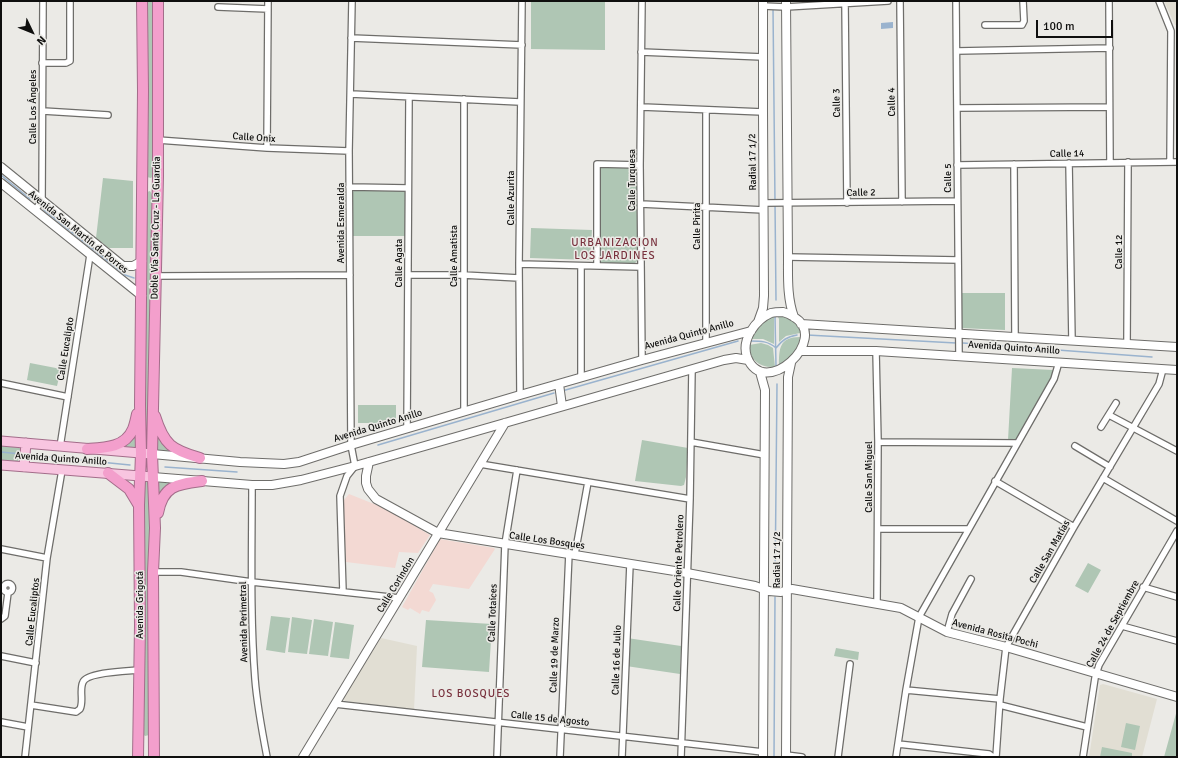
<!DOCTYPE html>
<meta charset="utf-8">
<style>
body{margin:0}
#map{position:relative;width:1178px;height:758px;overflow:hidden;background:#ebeae6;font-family:Signika,sans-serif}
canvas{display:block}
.frame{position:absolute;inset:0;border:2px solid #0f0f0e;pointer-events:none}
.north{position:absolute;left:12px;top:12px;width:40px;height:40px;-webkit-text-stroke:3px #ebeae6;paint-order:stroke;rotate:133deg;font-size:11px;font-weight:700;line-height:16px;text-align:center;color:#0f0f0e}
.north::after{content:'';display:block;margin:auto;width:14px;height:18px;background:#0f0f0e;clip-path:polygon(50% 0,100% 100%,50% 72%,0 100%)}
.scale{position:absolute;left:1036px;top:20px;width:77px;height:18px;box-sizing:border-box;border:2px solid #0f0f0e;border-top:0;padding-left:5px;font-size:12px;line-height:14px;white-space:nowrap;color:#0f0f0e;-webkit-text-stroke:3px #ebeae6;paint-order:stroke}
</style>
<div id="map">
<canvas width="1178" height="758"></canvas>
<div class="frame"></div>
<div class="north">N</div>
<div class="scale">100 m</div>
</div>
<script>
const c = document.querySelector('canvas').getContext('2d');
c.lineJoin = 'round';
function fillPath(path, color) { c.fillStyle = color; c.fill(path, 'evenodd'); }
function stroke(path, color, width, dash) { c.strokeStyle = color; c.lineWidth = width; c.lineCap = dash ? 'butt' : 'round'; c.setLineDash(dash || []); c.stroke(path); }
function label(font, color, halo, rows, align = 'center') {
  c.font = font + ' Signika,sans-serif'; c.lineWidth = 3; c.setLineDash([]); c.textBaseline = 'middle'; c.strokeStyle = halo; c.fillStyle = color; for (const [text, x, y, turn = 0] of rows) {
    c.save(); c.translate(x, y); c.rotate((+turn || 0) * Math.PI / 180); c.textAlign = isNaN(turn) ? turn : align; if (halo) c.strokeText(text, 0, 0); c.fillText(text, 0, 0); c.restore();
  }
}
fillPath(new Path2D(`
 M349,494L384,508L430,535L418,553L399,552L395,568L346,562L342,505L344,500Z
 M440,539L494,548L495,549L469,589L433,584L429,591L433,593L436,600L429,612L422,610L420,614L410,608L408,610L402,607Z`), '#f3d9d3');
fillPath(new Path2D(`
 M1164,1H1177V25H1175Z
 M381,638L417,646L414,710L345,701L343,698Z
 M1103,684L1157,699L1142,757H1089L1100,685Z`), '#e1ded3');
fillPath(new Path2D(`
 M147,1H155L152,177L151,178L147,177Z
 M531,1H605V50L531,49Z
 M600,165L638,167L637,261L634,264H601L599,263L598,167Z
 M103,178L133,181V248H109L96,238Z
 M355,189L404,190L406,193V236H353V192Z
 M150,191L153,196L150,453L145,452L146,195L147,192Z
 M531,228L592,230L590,260L530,258Z
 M961,293H1005V330L961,328Z
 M774,315V344L763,339H750C755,327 764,321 774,315Z
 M777,315L788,316L800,328V333L786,336L779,342V319Z
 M800,337C799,349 789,360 779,366C779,349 779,337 800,337Z
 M761,343L768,345L773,348L775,367C759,368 750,360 749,345Z
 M30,363L61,369L57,386L27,380Z
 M1012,368L1053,370L1050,384L1018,439L1008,440Z
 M358,405H396V423H358Z
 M157,427L176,452L157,453Z
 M136,428L138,452L114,448Z
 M642,440L688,448L686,477L684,485L681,486L635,481Z
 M1,443L20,447C23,454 21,459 15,464L1,462Z
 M158,480L182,482L157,510Z
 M145,482H148L150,484L151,675L149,733V735L145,736L143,734L144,484Z
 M1088,563L1101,570L1088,593L1075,586Z
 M271,616L290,618L285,653L266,650Z
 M292,617L312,620L307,654L288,652Z
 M314,619L333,622L328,656L309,654Z
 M426,620L492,624L489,672L422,667Z
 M335,622L354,625L349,659L330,657Z
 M627,638L681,646L680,674L626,666Z
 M836,648L859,652L858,660L834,656Z
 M1177,710V757H1164Z
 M1126,723L1140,726L1135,750L1121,747Z
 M1102,747L1132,753V757H1100Z`), '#afc6b4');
fillPath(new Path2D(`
 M893,22V28L881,29V23Z`), '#9ab3ce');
stroke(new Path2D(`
 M773,8L776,300
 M1,175L30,199
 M44,210L125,275L134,278
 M775,316L776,366
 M807,335L956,343
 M750,341C761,341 768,341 776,348C782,340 787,337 797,335
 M963,343L1152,357
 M562,391L738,341
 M378,445L554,393
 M1,452L21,454
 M30,455L130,465
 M165,467L237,472
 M775,588L777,384
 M774,757L775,597`), '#9ab3ce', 1.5);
const street = new Path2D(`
 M900,1L902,202
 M956,1L959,356
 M1109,1L1110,162
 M1159,1L1171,31L1170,162
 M845,3L847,203
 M763,6L786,7L888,1
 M218,7L268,9
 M985,25H1022L1024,21L1023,1
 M351,38L522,45
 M957,51L1110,48
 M641,52L763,57
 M42,63H66L70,61V1
 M351,94L520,102
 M642,107L763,112
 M957,108L1109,107
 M43,111L108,115
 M158,140L267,148L349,151
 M267,148L268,1
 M1069,163L1072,341
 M1014,164L1015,337
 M957,165L1177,162
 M349,187L408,188
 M764,203L957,201
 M641,204L764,210
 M35,210L42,201L43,1
 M788,257L958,260
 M519,264L641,267
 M597,266V164L640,165
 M408,275H463L519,278
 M155,276L350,275
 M706,342V110
 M1127,343L1128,162
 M876,351L878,442L877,603
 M642,360L640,165L642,1
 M581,377V266
 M1,383L68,397
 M520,395L519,264L522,1
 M464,412V99
 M1109,415L1177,451
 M1101,427L1116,403
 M407,429L409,97
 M691,442L765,455
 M878,442L1017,443
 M1075,446L1110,467
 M60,447L90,255
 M480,464L690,499
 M1103,478L1177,521
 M995,481L1074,527
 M252,485C252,549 250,615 255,679C257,705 262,731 267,757
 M878,529H968
 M1,549L47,558
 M575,554L588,482
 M153,572H181L252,582L399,598
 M3.5 588a4.5 4.5 0 1 1 9 0a4.5 4.5 0 1 1-9 0Z
 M1143,587L1177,597
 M343,592L340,496L347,476L355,466L351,445L349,151L352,1
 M1,619L5,616L8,593
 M1122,626L1177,641
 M947,632L952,614L971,579
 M1,656L36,663
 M906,690L1000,699
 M335,704L763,752
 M31,705L76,712L80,709C84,701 79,690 83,682C87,672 129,671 139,670
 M1000,705L1087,727
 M1,722L28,727
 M898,744L989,754L993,757
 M786,755L802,757
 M25,757L47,558L62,470
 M497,757L505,544L517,470
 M560,757L569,553
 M622,757L630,564
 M681,757L690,499L692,369
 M838,757L850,664
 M896,757L906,690L919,617L1054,379L1059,362
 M996,757L1000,699L1006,647L1074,527L1159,384L1163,369
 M1083,757L1095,678L1099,665L1177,531`);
const secondary = new Path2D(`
 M786,1L788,257C788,277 787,298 794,317
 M1,167L123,266H133L142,261
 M1,183L142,296
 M783,312C787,313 791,315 794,317C831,339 764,401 747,357C741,340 755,320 771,313C775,312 779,312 783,312Z
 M758,322L763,308L764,296L763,112V1
 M801,324L1177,347
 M801,351H876L1177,370
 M760,372L765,390L763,757
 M559,384L562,406
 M152,454L240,462L284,464L299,462L351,445L520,395L642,360L751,331
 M369,462L366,476V483L368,489L376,499L438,533L687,573L755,586L769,591L781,592L792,589L901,608L947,632L1006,647L1177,697
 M153,477L252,485H272L301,480L355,466L724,360L736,358L748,360
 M303,757L505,423
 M786,757L788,377L791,363`);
const primary = new Path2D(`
 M1,441L152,454
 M1,465L153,477
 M24,467L26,443`);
const highway = new Path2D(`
 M155,416C164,445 172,450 200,458
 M87,449C104,448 125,448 133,429C135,424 136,419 137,414
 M108,473L129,489L138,504
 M158,513C163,485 178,484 202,481
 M138,757L140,625L139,505L141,454L140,405L143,91L142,1
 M154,757L153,572L155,528L152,454L158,176V1`);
stroke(street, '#6e6d6a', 8);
stroke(secondary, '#6e6d6a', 10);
stroke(primary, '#a36d8a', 11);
stroke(highway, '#a36d8a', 12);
stroke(street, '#fff', 5.5);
stroke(secondary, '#fff', 8);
stroke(primary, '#f8c5e0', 9);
stroke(highway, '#f39fcc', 10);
label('10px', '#0f0f0e', '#ebeae6', [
 ["Calle 4",892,102,-91],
 ["Calle 3",837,103,-91],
 ["Calle Los Ángeles",33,107,-90],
 ["Calle Onix",254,138,4],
 ["Calle 14",1067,154,-1],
 ["Radial 17 1/2",753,162,-91],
 ["Calle 5",948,178,-90],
 ["Calle Turquesa",632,180,-90],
 ["Calle 2",861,193,-1],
 ["Calle Azurita",511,198,-90],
 ["Avenida Esmeralda",341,223,-90],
 ["Calle Pirita",697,226,-90],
 ["Doble Vía Santa Cruz - La Guardia",156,228,-89],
 ["Avenida San Martín de Porres",78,232,39],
 ["Calle 12",1119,252,-90],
 ["Calle Amatista",454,256,-90],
 ["Calle Agata",399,263,-90],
 ["Avenida Quinto Anillo",689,335,-15],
 ["Avenida Quinto Anillo",1014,348,4],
 ["Calle Eucalipto",66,349,-81],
 ["Avenida Quinto Anillo",378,426,-17],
 ["Avenida Quinto Anillo",61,459,4],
 ["Calle San Miguel",869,477,-90],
 ["Calle Los Bosques",547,541,8],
 ["Calle San Matías",1050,552,-60],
 ["Radial 17 1/2",777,560,-90],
 ["Calle Oriente Petrolero",679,563,-88],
 ["Calle Corindon",396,585,-59],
 ["Avenida Grigotá",140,605,-90],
 ["Calle Eucaliptos",33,612,-84],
 ["Calle Totaíces",493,613,-88],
 ["Avenida Perimetral",244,622,-91],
 ["Calle 24 de Septiembre",1113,624,-61],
 ["Avenida Rosita Pochi",995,634,15],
 ["Calle 19 de Marzo",555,655,-88],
 ["Calle 16 de Julio",617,660,-88],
 ["Calle 15 de Agosto",550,719,6]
]);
c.letterSpacing = '1px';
label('11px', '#79323e', '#ebeae6', [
 ["URBANIZACION",615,243],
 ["LOS JARDINES",615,256],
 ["LOS BOSQUES",471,694]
]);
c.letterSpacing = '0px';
</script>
